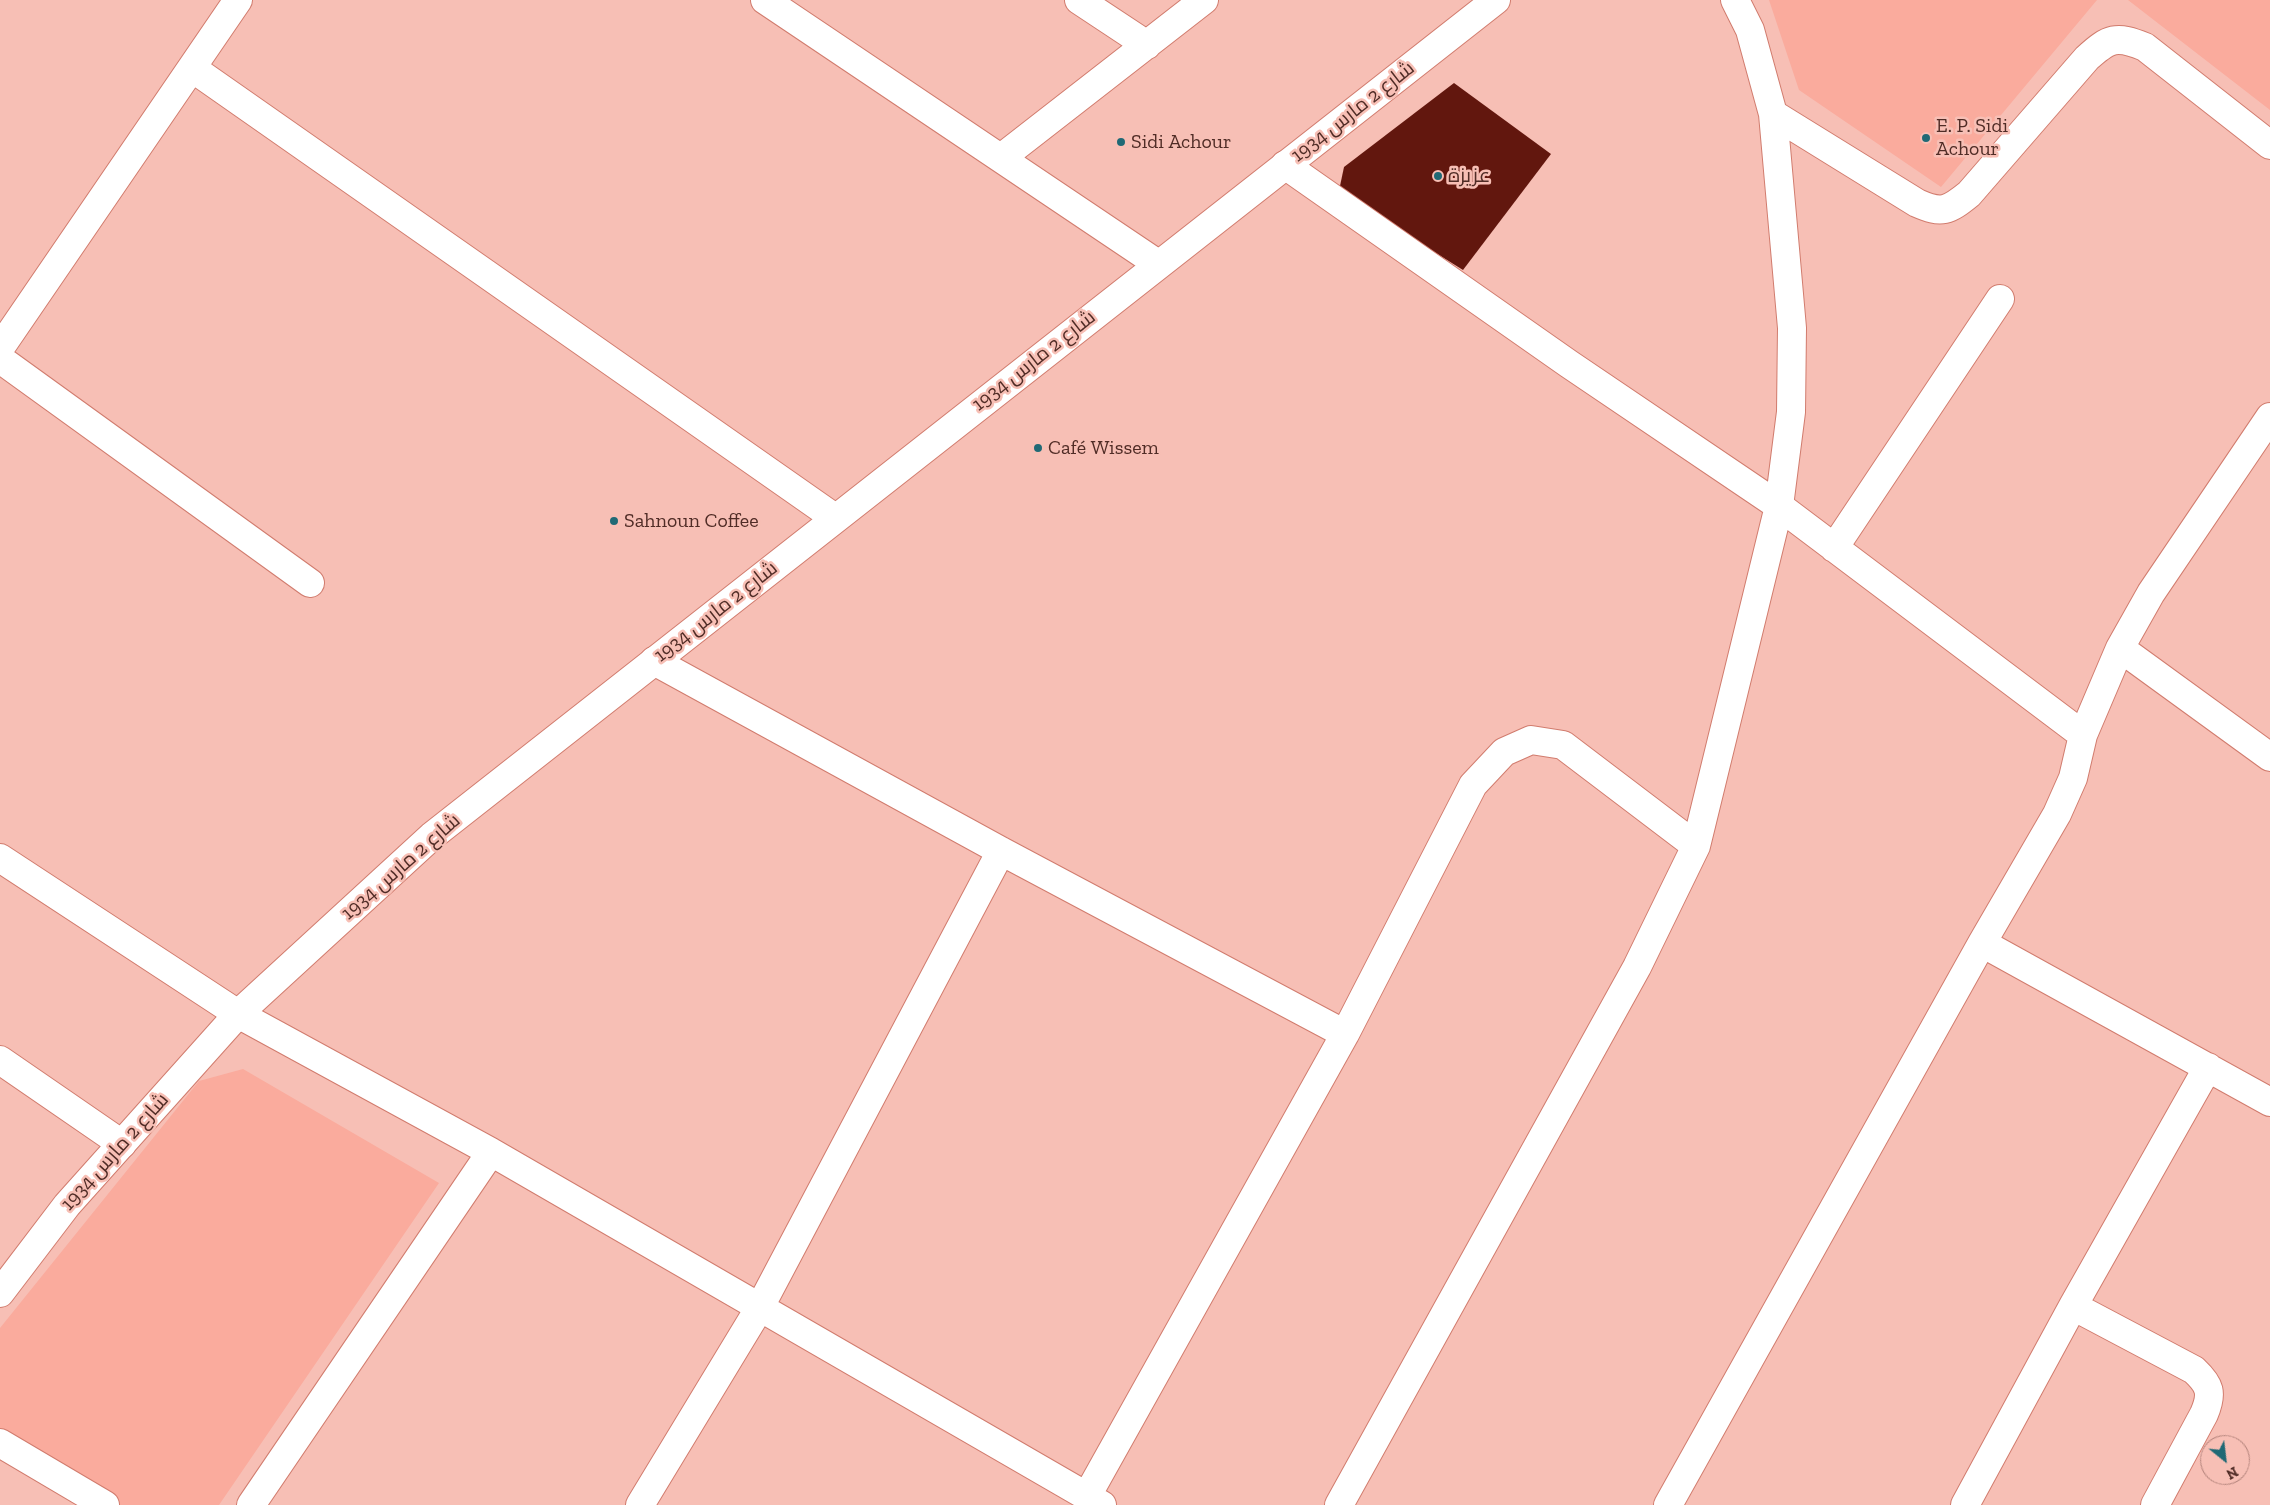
<!DOCTYPE html>
<meta charset="utf-8">
<style>
body{margin:0}
#map{position:relative;width:2270px;height:1505px;overflow:hidden;background:#f7bfb5;font-family:"Zilla Slab",serif}
canvas{display:block}
.north{position:absolute;left:2200px;top:1435px;width:50px;height:50px;box-sizing:border-box;background:#f7bfb5;border:1px solid #b4847c;border-radius:50%;rotate:151deg;font-size:14px;font-weight:700;line-height:20px;text-align:center;color:#502c26}
.north::after{content:'';display:block;margin:auto;width:18px;height:22px;background:#206975;clip-path:polygon(50% 0,100% 100%,50% 72%,0 100%)}
</style>
<div id="map">
<canvas width="2270" height="1505"></canvas>
<div class="north">N</div>
</div>
<script>
const c = document.querySelector('canvas').getContext('2d');
c.lineJoin = 'round';
function fillPath(path, color) { c.fillStyle = color; c.fill(path, 'evenodd'); }
function stroke(path, color, width, dash) { c.strokeStyle = color; c.lineWidth = width; c.lineCap = dash ? 'butt' : 'round'; c.setLineDash(dash || []); c.stroke(path); }
function label(font, color, halo, rows, align = 'center') {
  c.font = font + ' "Zilla Slab",Cairo,serif'; c.lineWidth = 5; c.setLineDash([]); c.textBaseline = 'middle'; c.strokeStyle = halo; c.fillStyle = color; for (const [text, x, y, turn = 0] of rows) {
    c.save(); c.translate(x, y); c.rotate((+turn || 0) * Math.PI / 180); c.textAlign = isNaN(turn) ? turn : align; if (halo) c.strokeText(text, 0, 0); c.fillText(text, 0, 0); c.restore();
  }
}
fillPath(new Path2D(`
 M1769,0H2097L1941,187L1799,90Z
 M2128,0H2270V110Z
 M243,1069L439,1183L219,1505H82L0,1457V1328L199,1081Z`), '#faab9d');
fillPath(new Path2D(`
 M1454,83L1551,154L1463,270L1351,200L1340,186L1344,167Z`), '#62170e');
const minor = new Path2D(`
 M765,0L1158,264
 M1079,0L1147,45
 M192,68L835,518
 M1773,114L1917,203C1942,214 1948,211 1969,194L2087,58C2109,38 2116,35 2145,47L2270,145
 M1001,158L1204,0
 M1285,165L1569,364L1779,506L2083,735L2073,778L2057,814L1982,943L1668,1505
 M0,348L238,0
 M0,359L310,583
 M1834,548L2000,299
 M2120,648L2270,757
 M654,661L1001,851L1345,1034
 M2083,735L2120,648L2151,593L2270,417
 M0,858L238,1014L491,1152L1102,1505
 M1982,943L2270,1102
 M0,1060L122,1144
 M2073,1306L2194,1370C2210,1385 2213,1393 2204,1414L2155,1505
 M0,1443L105,1505
 M1087,1496L1345,1034L1473,785L1504,752L1531,740L1563,745L1696,846
 M251,1505L491,1152
 M640,1505L760,1307L1001,851
 M1339,1505L1637,967L1696,846L1779,506L1791,412L1792,328L1773,114L1750,30L1735,0
 M1965,1505L2073,1306L2208,1067`);
const tertiary = new Path2D(`
 M0,1293L67,1205L238,1014L432,836L1496,0`);
stroke(minor, '#d17c6e', 30);
stroke(tertiary, '#d17c6e', 30);
stroke(minor, '#fff', 28);
stroke(tertiary, '#fff', 28);
for (const [x, y, r, color] of [
 [1926,138,5,"#206975"],
 [1121,142,5,"#206975"],
 [1438,176,5,"#206975"],
 [1038,448,5,"#206975"],
 [614,521,5,"#206975"]
]) { const dot = new Path2D(); dot.arc(x, y, r, 0, 2 * Math.PI); c.fillStyle = color; c.fill(dot); stroke(dot, '#f7bfb5', 2); }
label('20px', '#502c26', '#f7bfb5', [
 ["شارع 2 مارس 1934",1353,112,-38],
 ["شارع 2 مارس 1934",1034,361,-38],
 ["شارع 2 مارس 1934",716,612,-38],
 ["شارع 2 مارس 1934",401,867,-41],
 ["شارع 2 مارس 1934",115,1152,-48]
]);
label('20px', '#502c26', '#f7bfb5', [
 ["E. P. Sidi",1936,126],
 ["Achour",1936,149],
 ["Sidi Achour",1131,142],
 ["عزيزة",1448,176],
 ["Café Wissem",1048,448],
 ["Sahnoun Coffee",624,521]
], 'left');
</script>
